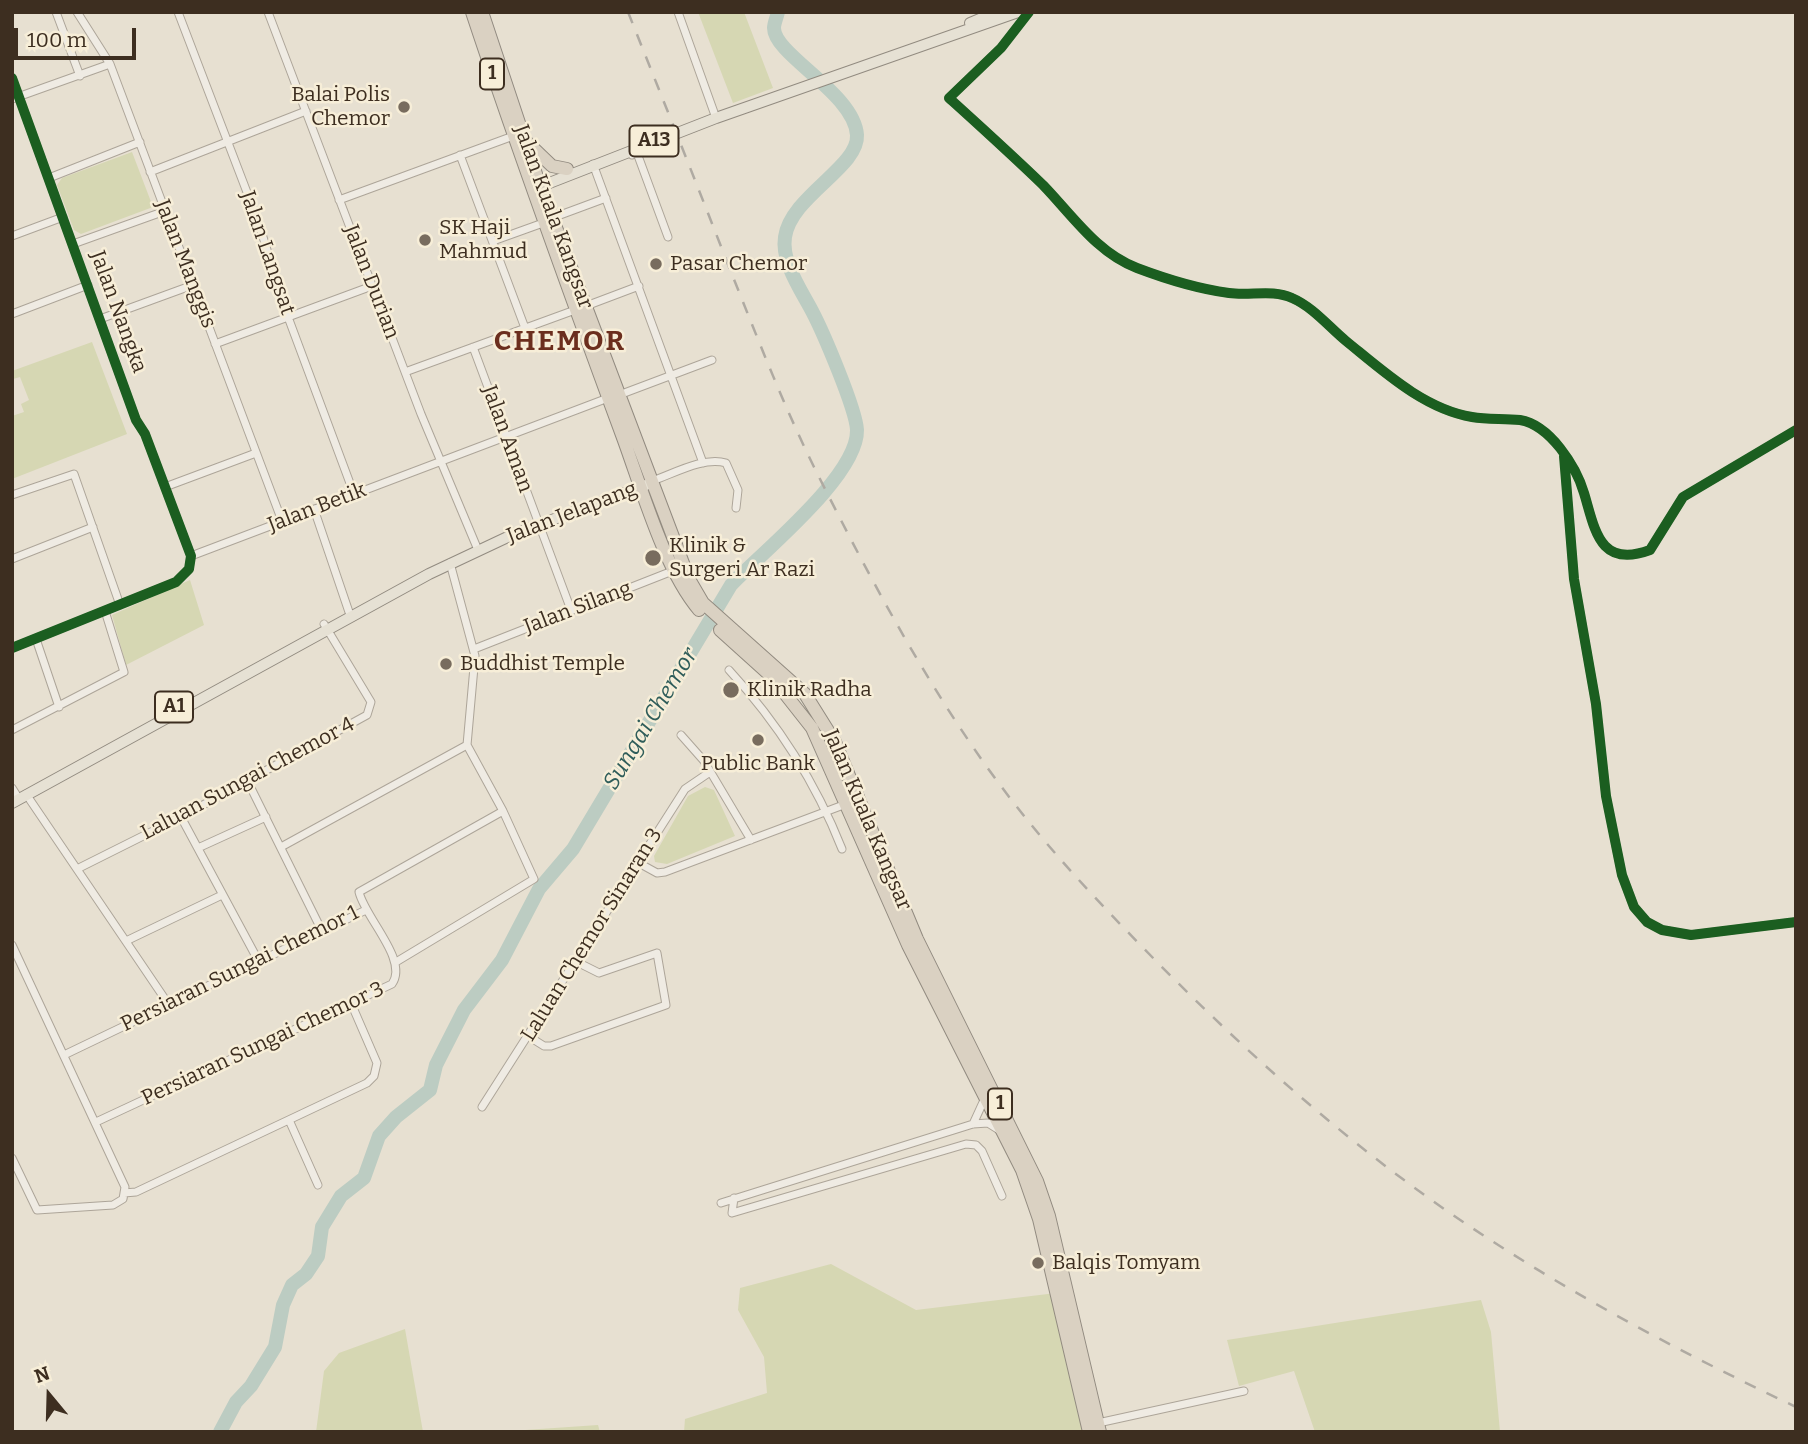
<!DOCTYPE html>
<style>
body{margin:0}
#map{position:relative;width:1808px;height:1444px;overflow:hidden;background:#e7e0d1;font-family:Bitter,serif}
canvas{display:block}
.frame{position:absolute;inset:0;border:14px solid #3d2e20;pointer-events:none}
.north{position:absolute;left:14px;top:1360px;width:70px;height:70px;-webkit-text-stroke:5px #f7eed8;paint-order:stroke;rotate:341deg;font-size:19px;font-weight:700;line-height:28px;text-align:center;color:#3d2e20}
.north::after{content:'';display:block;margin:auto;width:24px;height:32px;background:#3d2e20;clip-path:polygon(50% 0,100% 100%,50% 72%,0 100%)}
.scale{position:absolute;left:14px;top:28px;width:122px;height:32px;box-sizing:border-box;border:4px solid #3d2e20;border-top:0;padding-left:9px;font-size:21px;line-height:24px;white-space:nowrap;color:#3d2e20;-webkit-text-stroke:5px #f7eed8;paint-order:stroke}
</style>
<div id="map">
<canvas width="1808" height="1444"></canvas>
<div class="frame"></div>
<div class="north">N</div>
<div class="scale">100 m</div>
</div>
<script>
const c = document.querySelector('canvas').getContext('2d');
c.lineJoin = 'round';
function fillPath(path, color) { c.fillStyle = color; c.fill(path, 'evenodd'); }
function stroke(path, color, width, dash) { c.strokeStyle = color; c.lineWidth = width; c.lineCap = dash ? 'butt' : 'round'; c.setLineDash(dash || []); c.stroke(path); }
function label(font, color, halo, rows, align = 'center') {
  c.font = font + ' Bitter,serif'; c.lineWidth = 5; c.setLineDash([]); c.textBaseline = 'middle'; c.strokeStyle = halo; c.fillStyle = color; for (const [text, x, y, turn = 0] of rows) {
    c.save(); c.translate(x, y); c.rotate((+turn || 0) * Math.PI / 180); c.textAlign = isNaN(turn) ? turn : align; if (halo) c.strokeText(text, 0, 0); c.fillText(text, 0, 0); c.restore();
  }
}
fillPath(new Path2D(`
 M698,12H744L773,88L733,103Z
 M132,152L153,207L81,234L74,230L57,185L62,178Z
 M92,342L127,434L12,479V416L24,412L21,404L29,400L20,377L13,379L12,371Z
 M190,580L204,625L126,665L112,615Z
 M705,787L714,790L735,836L667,864L655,862L654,856L688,796Z
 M831,1264L916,1310L1056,1293L1089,1432H684L685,1419L767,1393L764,1357L738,1310L740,1288Z
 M1481,1300L1491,1332L1500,1432H1315L1294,1371L1239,1386L1227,1340Z
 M405,1329L423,1432H316L324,1371L339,1353Z
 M598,1425L600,1432H496Z`), '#d6d7b3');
stroke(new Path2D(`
 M220,1432L236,1402L251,1386L275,1347L283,1305L292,1285L306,1274L318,1256L322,1227L341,1196L364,1178L379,1136L396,1117L430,1090L436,1065L464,1010L502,960L539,889L573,849L731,585C761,553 858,476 857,430C856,409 823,332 812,311C801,290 781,262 785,237C791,196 859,167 857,135C854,93 774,55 774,28C774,23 777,17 778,12`), '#bcccc2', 14);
const street = new Path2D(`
 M56,12L80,76
 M77,12L110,64L282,521
 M178,12L258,221L288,317L354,494
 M268,12L421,414L478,550
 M678,12L716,118
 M1029,12L1001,48L949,98C981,127 1012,155 1043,185C1072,215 1097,253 1137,268C1166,279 1199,289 1229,293C1250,296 1273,289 1292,298C1313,307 1329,327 1346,341C1383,371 1424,409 1472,417C1488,420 1504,418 1520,420C1550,425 1576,466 1584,493C1595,529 1599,569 1650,550L1683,497L1796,430
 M12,78L136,420L145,434L191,556L189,569L176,582L12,648
 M12,99L110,64
 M460,155L525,328
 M632,155L637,153L668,237
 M593,164L703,463
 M150,172L306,111
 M49,178L140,142
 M339,200L516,135
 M552,218L606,198
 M12,236L63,217
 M493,241L543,223
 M73,244L165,211
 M586,306L639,286
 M12,314L88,285
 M100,319L193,285
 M215,344L372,286
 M473,347L571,610
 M405,372L575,310
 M619,395L712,360
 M1564,456L1574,579L1596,704L1606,796L1622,875L1634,907L1647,922L1662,930L1691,935L1796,922
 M652,481C673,474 704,456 726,463L738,490L736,508
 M165,487L256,453
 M12,495L74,474L120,605
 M314,509L350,615
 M191,556L608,398
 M12,559L93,527
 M36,639L59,707
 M474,649L675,570
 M729,670C777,722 816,783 842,849
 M12,730L124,672L105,611
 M681,735L704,761L751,840
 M247,780L322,931
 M12,788L19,799
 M26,794L169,1005
 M181,817L259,962
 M281,847L467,745
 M198,848L266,817
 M637,862L657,873L665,872L846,804
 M77,869L181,817L367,715L371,702L324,624
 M126,941L222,895
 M12,945L125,1187L123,1199L113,1205L37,1210L12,1158
 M396,962L534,879L503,811L467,745L475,656L450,563
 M528,1036L544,1046H551L666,1005L657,953L599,973L575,961
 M64,1055L366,910
 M482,1107L685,789L710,772
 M289,1120L318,1185
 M96,1122L392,984C409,960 365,918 359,892L503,811
 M973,1124L984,1100
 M124,1193L136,1192L367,1083L374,1076L377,1063L351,1003
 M734,1198L732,1213L966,1144L976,1145L982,1151L1002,1196
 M721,1203L973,1124L988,1123L999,1130
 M1098,1423L1244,1391`);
const primary = new Path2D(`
 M970,23L996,12
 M534,189L716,118L1018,12
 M12,803L429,574L514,534L646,485`);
const highway = new Path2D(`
 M472,12C519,154 570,294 622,435C641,486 664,569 699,610
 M482,12L538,180L689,579L703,603L805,694L835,742L917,939L1037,1181L1049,1216L1100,1432
 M528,143L552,166L567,169
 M720,630L771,676L812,728L908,945L1022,1170L1039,1219L1089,1432`);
stroke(street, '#ada599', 9);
stroke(primary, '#928b80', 12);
stroke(highway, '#928b80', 14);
stroke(street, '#efebe3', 7);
stroke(primary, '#e6e1d4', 10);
stroke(highway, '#dad1c2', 12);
stroke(new Path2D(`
 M628,12C662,97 696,182 729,267C756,334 782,402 814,467C871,581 938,707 1017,807C1060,862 1108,912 1156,961C1247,1053 1344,1140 1450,1213C1559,1288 1676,1350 1796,1407`), '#afaaa2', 2.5, [12, 12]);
stroke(new Path2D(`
 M1029,12L1001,48L949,98C981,127 1012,155 1043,185C1072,215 1097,253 1137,268C1166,279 1199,289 1229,293C1250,296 1273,289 1292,298C1313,307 1329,327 1346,341C1383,371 1424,409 1472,417C1488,420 1504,418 1520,420C1550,425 1576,466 1584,493C1595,529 1599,569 1650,550L1683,497L1796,430
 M12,78L136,420L145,434L191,556L189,569L176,582L12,648
 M1564,456L1574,579L1596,704L1606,796L1622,875L1634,907L1647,922L1662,930L1691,935L1796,922`), '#1b5e20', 10);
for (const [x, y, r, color] of [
 [404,107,7,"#786c5e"],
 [425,240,7,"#786c5e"],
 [656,264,7,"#786c5e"],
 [653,558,9,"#786c5e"],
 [446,664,7,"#786c5e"],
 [731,690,9,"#786c5e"],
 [758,740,7,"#786c5e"],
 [1038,1263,7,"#786c5e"]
]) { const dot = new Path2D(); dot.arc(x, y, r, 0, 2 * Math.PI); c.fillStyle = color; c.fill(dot); stroke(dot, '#f7eed8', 2.5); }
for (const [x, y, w] of [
 [492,74,24],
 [654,141,49],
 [174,707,38],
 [1000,1104,24]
]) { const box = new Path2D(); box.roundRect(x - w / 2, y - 15.5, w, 31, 5); c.fillStyle = '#f7eed8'; c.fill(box); stroke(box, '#3d2e20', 2); }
label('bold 19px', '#3d2e20', null, [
 ["1",492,74],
 ["A13",654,141],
 ["A1",174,707],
 ["1",1000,1104]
]);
label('21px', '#3d2e20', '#f7eed8', [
 ["Balai Polis",390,95,"right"],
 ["Chemor",390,119,"right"],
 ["SK Haji",439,228],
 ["Mahmud",439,252],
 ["Pasar Chemor",670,264],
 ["Klinik &",669,546],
 ["Surgeri Ar Razi",669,570],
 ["Buddhist Temple",460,664],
 ["Klinik Radha",747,690],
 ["Public Bank",758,764,"center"],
 ["Balqis Tomyam",1052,1263]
], 'left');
label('21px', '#3d2e20', '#f7eed8', [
 ["Jalan Kuala Kangsar",553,217,70],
 ["Jalan Langsat",267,253,71],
 ["Jalan Manggis",185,264,69],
 ["Jalan Durian",371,282,69],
 ["Jalan Nangka",118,312,70],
 ["Jalan Aman",507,439,70],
 ["Jalan Betik",317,508,-21],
 ["Jalan Jelapang",572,513,-21],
 ["Jalan Silang",578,608,-21],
 ["Laluan Sungai Chemor 4",248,779,-28],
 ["Jalan Kuala Kangsar",867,820,67],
 ["Laluan Chemor Sinaran 3",592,935,-58],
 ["Persiaran Sungai Chemor 1",240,969,-26],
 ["Persiaran Sungai Chemor 3",263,1044,-25]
]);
label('italic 23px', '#2f5d5a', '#f7eed8', [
 ["Sungai Chemor",651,719,-59]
]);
c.letterSpacing = '2px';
label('bold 28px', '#6b2e1e', '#f7eed8', [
 ["CHEMOR",560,342]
]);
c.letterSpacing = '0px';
</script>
